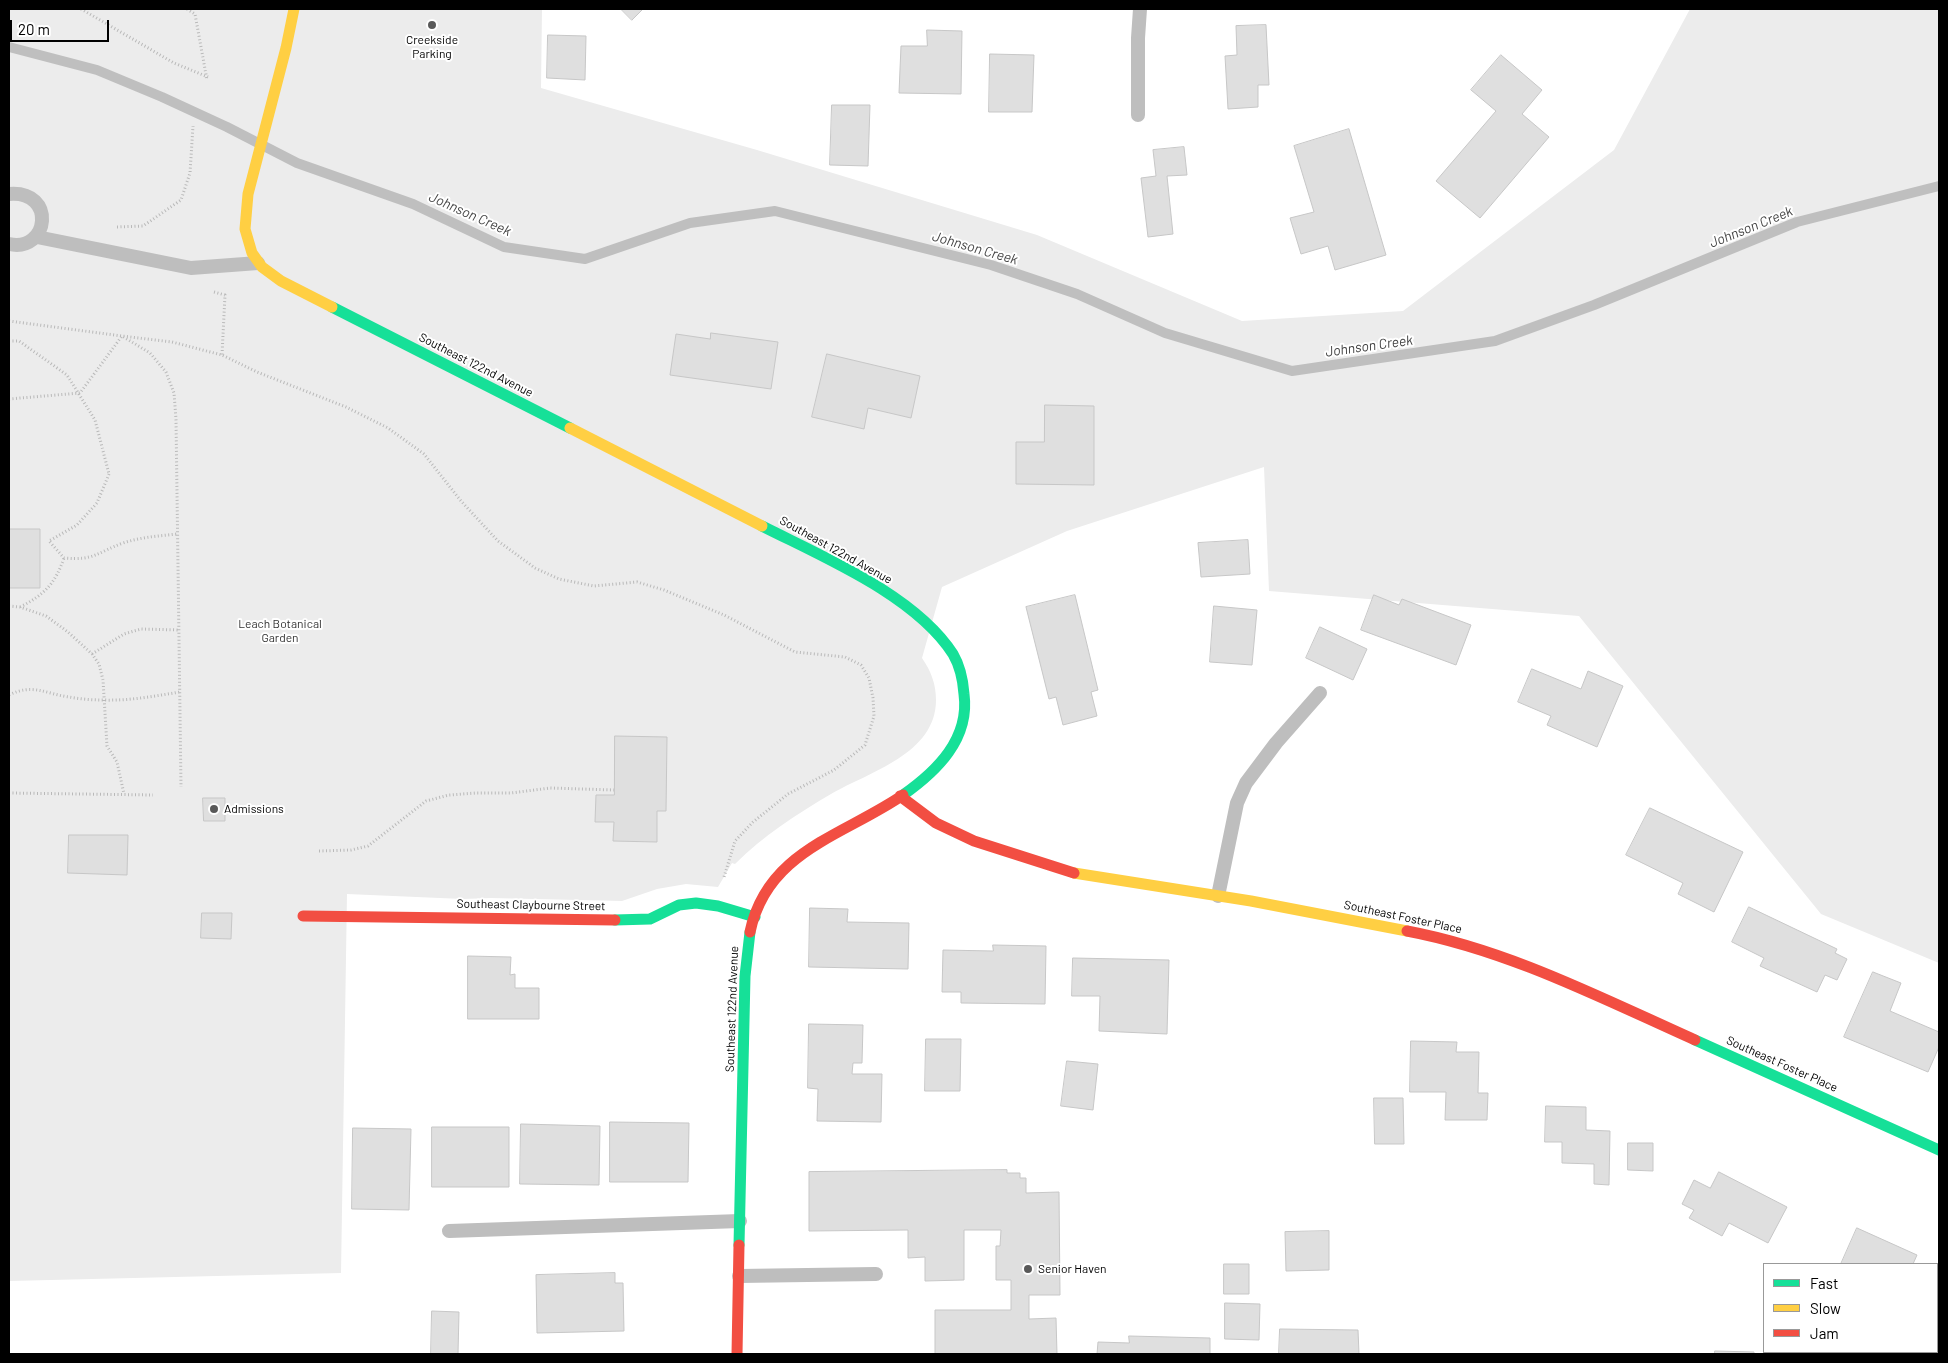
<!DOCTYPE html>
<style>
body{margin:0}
#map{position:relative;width:1948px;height:1363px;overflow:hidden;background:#fff;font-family:Barlow,sans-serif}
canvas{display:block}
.frame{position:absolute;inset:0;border:10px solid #000;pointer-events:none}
.legend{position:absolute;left:1763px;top:1263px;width:175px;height:90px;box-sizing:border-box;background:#fff;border:1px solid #999;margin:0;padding:6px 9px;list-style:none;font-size:15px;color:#000}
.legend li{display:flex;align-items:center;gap:10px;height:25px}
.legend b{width:25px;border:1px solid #999}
.scale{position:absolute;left:10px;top:20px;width:99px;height:22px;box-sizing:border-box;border:2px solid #000;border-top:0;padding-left:6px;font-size:15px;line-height:18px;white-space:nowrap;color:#000;-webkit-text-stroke:4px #fff;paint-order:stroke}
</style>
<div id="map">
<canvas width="1948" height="1363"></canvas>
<div class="frame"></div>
<ul class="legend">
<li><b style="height:6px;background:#16e098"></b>Fast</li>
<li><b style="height:6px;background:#ffcf43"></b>Slow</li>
<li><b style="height:6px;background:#f24e42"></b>Jam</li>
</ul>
<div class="scale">20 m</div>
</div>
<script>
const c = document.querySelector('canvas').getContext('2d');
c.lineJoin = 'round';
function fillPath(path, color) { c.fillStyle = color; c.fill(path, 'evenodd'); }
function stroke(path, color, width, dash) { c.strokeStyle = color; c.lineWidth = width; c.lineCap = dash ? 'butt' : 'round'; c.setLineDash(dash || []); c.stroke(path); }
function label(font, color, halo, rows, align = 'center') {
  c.font = font + ' Barlow,sans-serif'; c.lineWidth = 4; c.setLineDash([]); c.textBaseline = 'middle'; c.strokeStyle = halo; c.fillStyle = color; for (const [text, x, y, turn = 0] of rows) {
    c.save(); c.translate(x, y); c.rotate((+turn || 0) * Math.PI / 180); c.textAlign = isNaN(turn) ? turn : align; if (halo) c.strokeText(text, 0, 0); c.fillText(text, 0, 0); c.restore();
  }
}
fillPath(new Path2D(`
 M9,9H542L541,88L757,150L1037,235L1242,321L1403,311L1614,150L1690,9H1939V963L1821,914L1579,616L1269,591L1264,467L1067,531L942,587L922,658C931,671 936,684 936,700C936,754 869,772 831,794C797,814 763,836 735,864L732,863L718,887L686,884L657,889L622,901L491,898L463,899L347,894L341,1273L9,1281Z`), '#ececec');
stroke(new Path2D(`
 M9,47L97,70L162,97L227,127L297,163L413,204L504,247L585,259L690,223L775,211L991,265L1077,294L1165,333L1292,371L1495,341L1594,305L1797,222L1939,186`), '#bfbfbf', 10);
const building = new Path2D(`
 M621,9H643L632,20Z
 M1266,25L1269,85H1258V107L1228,109L1225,56L1237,55L1236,26Z
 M927,30L962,31L961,94L899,93L901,46H927Z
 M548,35L586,36L585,80L547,78Z
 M990,54L1034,55L1032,112H989Z
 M1501,55L1542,90L1522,114L1549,137L1480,218L1436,181L1496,111L1471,90Z
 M832,105H870L868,166L830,165Z
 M1349,129L1386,255L1335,270L1328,246L1301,254L1290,218L1314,212L1294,146Z
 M1184,147L1187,175L1167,176L1173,234L1148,237L1141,178L1156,176L1153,150Z
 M711,333L778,342L771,389L670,375L676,334L710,339Z
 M827,354L920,376L911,418L868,408L864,429L812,417Z
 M1045,405L1094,406V485L1016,484V442H1044Z
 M9,529H40V588H9Z
 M1248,540L1250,574L1201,577L1198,543Z
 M1075,595L1098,690L1091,692L1097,716L1063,725L1056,697L1049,699L1026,607Z
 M1374,595L1399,605L1402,599L1471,625L1456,665L1361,630Z
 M1214,606L1257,610L1252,665L1210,662Z
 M1320,627L1367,649L1353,680L1306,658Z
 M1532,669L1581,689L1588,671L1623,686L1597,747L1547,725L1551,716L1518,702Z
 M615,736L667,737L666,811H657V842L613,841L614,822H595L596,795H614Z
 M203,798H225V821H204Z
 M1650,808L1743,852L1714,912L1678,894L1683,883L1626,855Z
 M69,835H128L127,875L68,873Z
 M1749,907L1837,949L1835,953L1847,959L1837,980L1825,975L1817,992L1760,966L1764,958L1732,942Z
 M810,908L848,909L847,922L909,923L908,969L809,967Z
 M202,913H232L231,939L201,938Z
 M993,945L1046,946L1045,1004L961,1003V992H942L943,950L993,951Z
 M468,956L511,957L510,975L515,974V988H539V1019H468Z
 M1073,958L1169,960L1167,1034L1099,1031L1100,996H1072Z
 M1873,972L1901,983L1890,1011L1939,1032V1047L1928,1072L1844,1037Z
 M809,1024L863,1025L862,1063H853L852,1074H882L881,1122L817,1121L818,1089L808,1088Z
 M926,1039H961L960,1091H925Z
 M1411,1041L1457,1042L1456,1052H1479L1478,1093H1488L1487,1120H1445L1446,1092H1410Z
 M1067,1061L1098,1064L1093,1110L1061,1106Z
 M1374,1098H1403L1404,1144H1375Z
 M1546,1106L1586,1107V1130L1610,1131L1609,1185L1594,1184V1164L1562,1163V1142H1545Z
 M610,1122L689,1123L688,1182H610Z
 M521,1124L600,1126L599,1185L520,1184Z
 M432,1127H509V1187H432Z
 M353,1128L411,1129L409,1210L352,1209Z
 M1628,1143H1653V1171L1628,1170Z
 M1007,1170V1173H1020V1178H1026V1193L1059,1192L1060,1295H1029V1319L1056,1318L1057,1354H935V1310H1011V1280H996V1246H1000L1001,1230H964V1280L925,1281V1257L908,1258V1230L809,1231V1172Z
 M1719,1172L1787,1207L1768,1243L1729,1223L1722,1236L1689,1218L1694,1210L1682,1204L1694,1180L1710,1188Z
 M1857,1228L1917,1255L1913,1264H1841Z
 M1329,1231V1270L1286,1271L1285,1232Z
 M1224,1264H1249V1294H1224Z
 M615,1273V1283H623L624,1331L537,1333L536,1275Z
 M1225,1303L1260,1304L1259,1340L1225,1339Z
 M432,1311L459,1312L458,1354H431Z
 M1280,1329L1358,1330L1359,1354H1279Z
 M1129,1336L1210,1338V1354H1097L1098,1342L1129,1343Z
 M1715,1351L1754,1352V1354H1715Z`);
fillPath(building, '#dfdfdf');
stroke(building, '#c7c7c7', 1);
stroke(new Path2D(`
 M81,9L174,63L208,77
 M187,9L195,14L207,80
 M117,227L143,226L181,200L190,173L193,126
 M214,292L225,295L222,355
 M9,321L122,336L150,353L166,372L174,393L176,419L181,787
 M9,399L80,393L122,336L172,342L222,355L257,372L346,407L388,428L424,454L461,501L498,541L535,568L559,579L594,586L637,582L664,590L724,615L795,652L845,657L861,665L869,678L873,698L874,716L865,745L834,770L788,794L753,822L735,841L724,877
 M109,474L97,503L77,525L49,541L64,558C94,561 98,552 123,543C141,537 159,536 177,534
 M9,606L20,607L46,616L68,632L92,654L99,664L103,680L107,746L117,762L124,794
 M20,607C44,595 55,584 64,558
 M92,654L124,634L141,629L180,630
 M9,695C33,683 46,694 69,697C80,699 92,700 103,700C129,701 155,696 180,692
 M9,793L153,795
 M319,851L351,850L368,846L426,801L449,795L476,793H511L550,788L614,790`), '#b9b9b9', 3, [1, 2.5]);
stroke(new Path2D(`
 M1138,115V38L1140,9
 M9,194C57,190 49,253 9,244
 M37,237L191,268L258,263
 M1218,896L1237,803L1246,783L1276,743L1320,693
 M449,1231L740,1221
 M739,1276L876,1274`), '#bebebe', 14);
stroke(new Path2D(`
 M332,307L570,428
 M762,526C823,557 915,595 953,654C960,666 963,680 964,694C970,739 937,771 903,795
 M615,920L650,919L679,905L696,903L718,906L755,917
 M1695,1040L1939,1150
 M739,1245L745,976L750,932`), '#16e098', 11);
stroke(new Path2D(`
 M294,9L286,48L248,194L245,229L252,253L262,267L281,281L332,307
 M570,428L762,526
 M1074,873L1251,901L1407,931`), '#ffcf43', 11);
stroke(new Path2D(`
 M900,796L936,823L974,841L1074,873
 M303,916L615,920
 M1407,931C1508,950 1601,998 1695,1040
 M750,932C767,851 843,836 903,795
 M737,1354L739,1245`), '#f24e42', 11);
stroke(new Path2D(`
 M9,341H19L67,375L95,420L109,474`), '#b9b9b9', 3, [1, 2.5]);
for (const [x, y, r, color] of [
 [432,25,5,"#595959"],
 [214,809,5,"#595959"],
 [1028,1269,5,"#595959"]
]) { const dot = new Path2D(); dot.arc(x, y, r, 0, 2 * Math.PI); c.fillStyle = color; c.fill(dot); stroke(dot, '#fff', 2); }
label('12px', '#000', '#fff', [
 ["Creekside",432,40,"center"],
 ["Parking",432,54,"center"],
 ["Admissions",224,809],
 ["Senior Haven",1038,1269]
], 'left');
label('12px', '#000', '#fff', [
 ["Southeast 122nd Avenue",476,365,27],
 ["Southeast 122nd Avenue",836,550,29],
 ["Southeast Claybourne Street",531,905,1],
 ["Southeast Foster Place",1403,917,12],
 ["Southeast 122nd Avenue",732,1009,-88],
 ["Southeast Foster Place",1782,1064,24]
]);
label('12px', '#333', '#fff', [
 ["Leach Botanical",280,624],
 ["Garden",280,638]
]);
label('italic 14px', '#444', '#fff', [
 ["Johnson Creek",470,214,24],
 ["Johnson Creek",1751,227,-22],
 ["Johnson Creek",975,248,16],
 ["Johnson Creek",1369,346,-8]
]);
</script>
